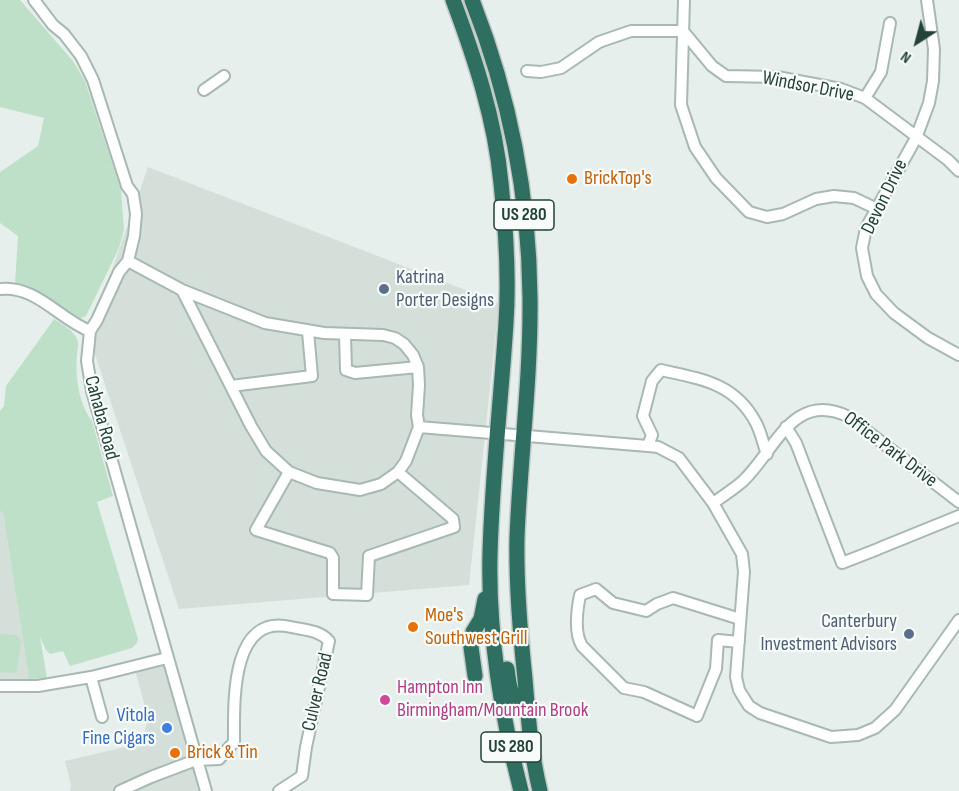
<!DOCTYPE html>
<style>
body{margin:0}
#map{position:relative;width:959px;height:791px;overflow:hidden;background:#e6efeb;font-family:"Sofia Sans Condensed",sans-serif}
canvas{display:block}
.north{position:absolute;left:887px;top:12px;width:60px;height:60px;-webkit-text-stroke:4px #f7fbf9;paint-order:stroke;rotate:216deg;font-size:16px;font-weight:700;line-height:24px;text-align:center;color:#24423a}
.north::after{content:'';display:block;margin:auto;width:21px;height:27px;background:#24423a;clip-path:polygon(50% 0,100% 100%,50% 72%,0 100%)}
</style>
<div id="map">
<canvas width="959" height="791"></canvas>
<div class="north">N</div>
</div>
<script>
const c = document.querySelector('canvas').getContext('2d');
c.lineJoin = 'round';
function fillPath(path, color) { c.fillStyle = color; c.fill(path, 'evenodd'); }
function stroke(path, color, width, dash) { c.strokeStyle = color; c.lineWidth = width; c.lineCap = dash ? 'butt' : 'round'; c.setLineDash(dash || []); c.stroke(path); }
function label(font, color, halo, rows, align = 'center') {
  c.font = font + ' "Sofia Sans Condensed",sans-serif'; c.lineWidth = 4.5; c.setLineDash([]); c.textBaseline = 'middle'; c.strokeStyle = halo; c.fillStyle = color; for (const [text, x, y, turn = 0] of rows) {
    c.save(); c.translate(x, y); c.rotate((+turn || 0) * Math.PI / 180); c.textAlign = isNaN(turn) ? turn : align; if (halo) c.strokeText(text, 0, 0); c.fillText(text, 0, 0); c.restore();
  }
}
fillPath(new Path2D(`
 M148,167L499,303L469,585L179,609L89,336Z
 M0,511L3,513L29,679H0Z
 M167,658L206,791H70L71,785L65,761L142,743L148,718L134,666Z`), '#d4dfda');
fillPath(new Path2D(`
 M0,0H20L73,61L85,81L121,190L124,230L119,248L86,316L76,320C57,306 39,289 15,284L18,236L0,223V172L38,146L44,118L0,107Z
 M54,319C61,324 72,329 76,337C80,343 77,349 77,356C75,377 79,404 92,421L113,496L97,502L138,639L137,643L132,648L70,666L63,651L50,654L46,650L40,637L47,678L29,679L3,513L0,511V411L4,406L6,386Z
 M0,634L16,635L21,640L17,671L14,673L0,672Z`), '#bfe0c8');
const minor = new Path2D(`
 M34,0L53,25L64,34L81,56L93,80L127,186L133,194L136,214L134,236L128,261L119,272L97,320L90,331L87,361L92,391L206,791
 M684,0L681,105L695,147L716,178L749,212L767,217L783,214L816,199L834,196L854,198L875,208
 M927,0L934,49L933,81L929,103L916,138L866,228L862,248L867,276L876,294L894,313L928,338L959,355
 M683,31L712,66L726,76L777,77L841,89L865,98L948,160L959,171
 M527,71L541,72L561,68L599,42L631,31H683
 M204,90L224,76
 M865,98L881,72L890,23
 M128,261L182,290L265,323L324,333L383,335L395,338L404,344L413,355L418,367L419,385L417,415L419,427L406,461L398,472L381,484L360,490L317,483L289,472L266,451L251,426L182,290
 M0,289C36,285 59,319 90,331
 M345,335L346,370L355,373L418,367
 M231,386L312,376L308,332
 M419,427L648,446L658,447L679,458L713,503L742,554L744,572L736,677L739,690L742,695L749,706L760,713L831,737L858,735L875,728L895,710L959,620
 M786,427L796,443L842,563L878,549
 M648,446L652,435L643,416L652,381L661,370C701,379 735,383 756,423C761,432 763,444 767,454
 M289,472L256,530L330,553L333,558V594L367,595L369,556L454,527L453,519L398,472
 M713,503C723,496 734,489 743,481C775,451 793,389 849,417L959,502
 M880,548L959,516
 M739,642L718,640L716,669L697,716L644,692L624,688L582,646C574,633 577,610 580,595L596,589L613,603L646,611L657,604L673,598L740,619
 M91,677L102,717
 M0,686H38L91,677L167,658
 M120,791L151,777L196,760L219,759L234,742C234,703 230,613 291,627C305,630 319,630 329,641L306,747L302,776L279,791`);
const highway = new Path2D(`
 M453,0C475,59 495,119 501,183C506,229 509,277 506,323C501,400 492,477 490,554C488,634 501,714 521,791
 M472,0C509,94 529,196 530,297C531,378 520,458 517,538C516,585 520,632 525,679C528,716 531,754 540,791
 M507,669C509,684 510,703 527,707
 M475,676L471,647L473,632L481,619L485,599`);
stroke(minor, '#a8b8b2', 14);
stroke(highway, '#c2cac8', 18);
stroke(minor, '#fff', 10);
stroke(highway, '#2f6f62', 15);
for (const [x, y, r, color] of [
 [572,179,6,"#e8710a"],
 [384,289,6,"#5c6f8a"],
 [413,627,6,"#e8710a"],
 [909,634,6,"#5c6f8a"],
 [385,700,6,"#d1479c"],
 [167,728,6,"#3f7fe0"],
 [175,753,6,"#e8710a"]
]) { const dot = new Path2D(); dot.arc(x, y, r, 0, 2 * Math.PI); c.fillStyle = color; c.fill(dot); stroke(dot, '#f7fbf9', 2); }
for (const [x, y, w] of [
 [524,215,60],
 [511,747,60]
]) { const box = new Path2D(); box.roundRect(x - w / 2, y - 15, w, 30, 4.5); c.fillStyle = '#f7fbf9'; c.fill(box); stroke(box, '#24423a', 1.5); }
label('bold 18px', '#24423a', null, [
 ["US 280",524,215],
 ["US 280",511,747]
]);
label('20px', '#24423a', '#f7fbf9', [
 ["Windsor Drive",808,87,11],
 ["Devon Drive",885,197,-64],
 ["Cahaba Road",101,418,75],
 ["Office Park Drive",890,450,37],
 ["Culver Road",318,692,-77]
]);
label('20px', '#c56008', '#f7fbf9', [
 ["BrickTop's",584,179],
 ["Moe's",425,616],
 ["Southwest Grill",425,639],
 ["Brick & Tin",187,753]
], 'left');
label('20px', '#4e5e75', '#f7fbf9', [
 ["Katrina",396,278],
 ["Porter Designs",396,301],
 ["Canterbury",897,622,"right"],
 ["Investment Advisors",897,645,"right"]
], 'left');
label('20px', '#b23c85', '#f7fbf9', [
 ["Hampton Inn",397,688],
 ["Birmingham/Mountain Brook",397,711]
], 'left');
label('20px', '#366cbe', '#f7fbf9', [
 ["Vitola",155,716],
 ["Fine Cigars",155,739]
], 'right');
</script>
